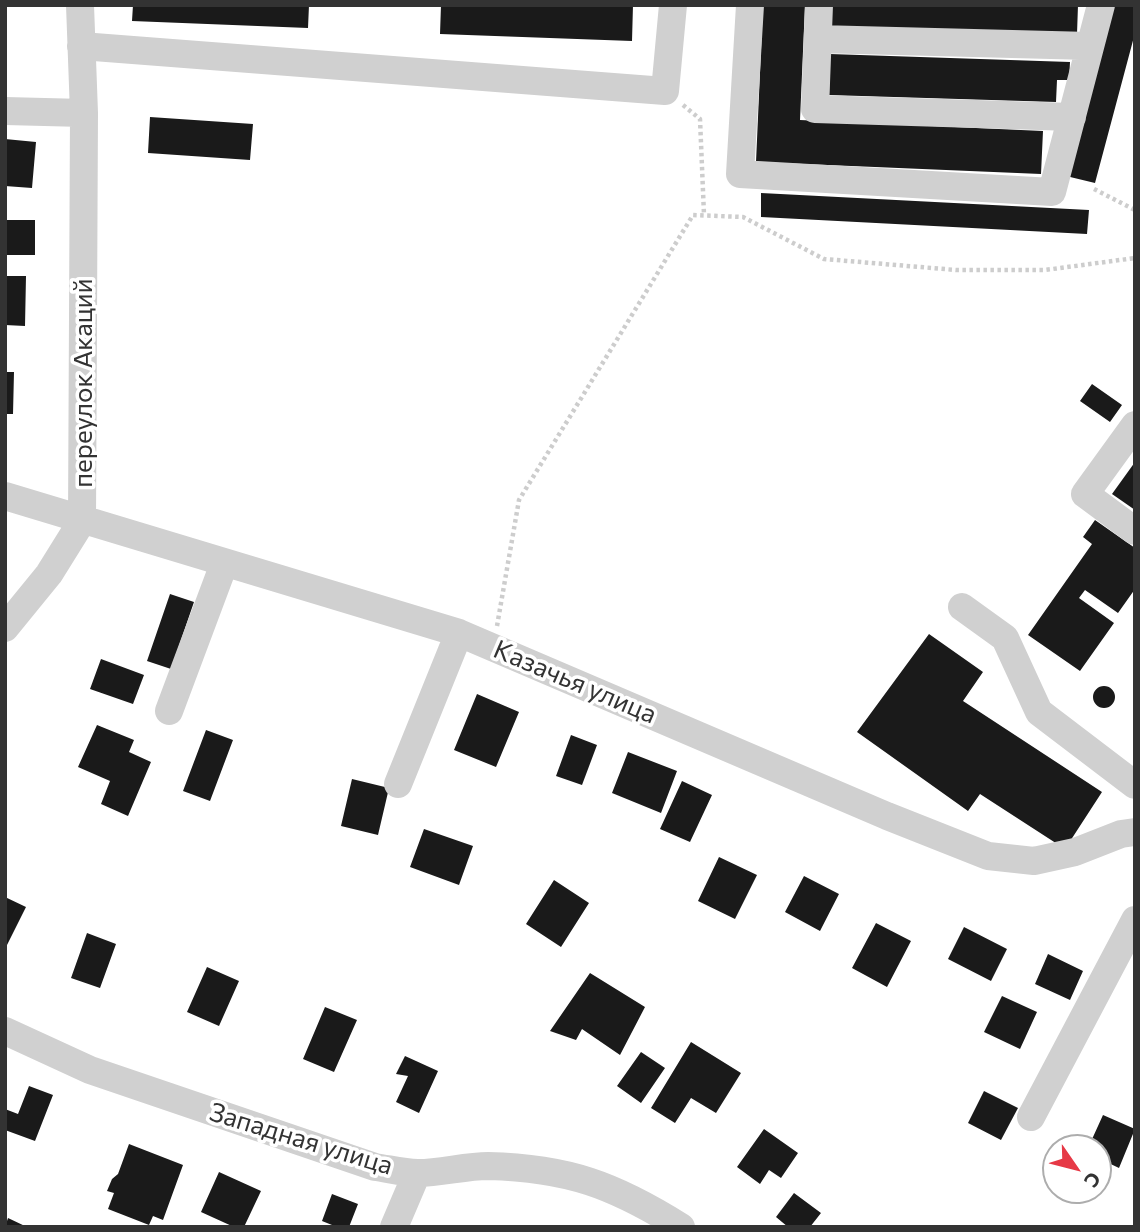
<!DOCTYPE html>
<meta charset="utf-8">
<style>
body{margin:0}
#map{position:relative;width:1140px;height:1232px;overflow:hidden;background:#fff;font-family:Commissioner,sans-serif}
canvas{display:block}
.frame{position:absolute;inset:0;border:7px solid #333;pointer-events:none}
.north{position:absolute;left:1042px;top:1134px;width:70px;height:70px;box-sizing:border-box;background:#fff;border:2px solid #adadad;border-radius:50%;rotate:125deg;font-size:19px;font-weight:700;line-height:28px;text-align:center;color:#333}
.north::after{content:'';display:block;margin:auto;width:24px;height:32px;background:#e63946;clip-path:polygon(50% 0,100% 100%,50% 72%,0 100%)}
</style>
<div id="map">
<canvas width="1140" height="1232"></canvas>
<div class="frame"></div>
<div class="north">С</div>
</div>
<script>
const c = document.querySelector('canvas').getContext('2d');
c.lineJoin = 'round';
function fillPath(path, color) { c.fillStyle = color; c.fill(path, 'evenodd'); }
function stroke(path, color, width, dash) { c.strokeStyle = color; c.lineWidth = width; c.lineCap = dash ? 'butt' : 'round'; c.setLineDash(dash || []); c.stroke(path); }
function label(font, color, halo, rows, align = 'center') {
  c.font = font + ' Commissioner,sans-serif'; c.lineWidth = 7; c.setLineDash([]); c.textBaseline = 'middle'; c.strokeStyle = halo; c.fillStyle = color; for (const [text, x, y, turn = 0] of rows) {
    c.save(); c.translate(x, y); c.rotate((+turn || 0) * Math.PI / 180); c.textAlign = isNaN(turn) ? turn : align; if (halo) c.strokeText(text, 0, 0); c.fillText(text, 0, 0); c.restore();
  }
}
fillPath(new Path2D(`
 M133,5H309L308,28L132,21Z
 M441,5H633L632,41L440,34Z
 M763,5H805L800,120L1043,131L1041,174L756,162Z
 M829,5H1078L1077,34L828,26Z
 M1112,5H1135V33L1095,183L1066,176Z
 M830,54L1070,62L1069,80H1057L1056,102L829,95Z
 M150,117L253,124L250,160L148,153Z
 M5,139L36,142L32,188L5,186Z
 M761,193L1089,210L1087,234L761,217Z
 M5,220H35V255H5Z
 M5,276H26L25,326L5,325Z
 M5,372H14L13,414H5Z
 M1092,384L1122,405L1110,422L1080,401Z
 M1135,462V510L1112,494Z
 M1095,520L1135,548L1133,573L1135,589L1118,613L1085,590L1079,598L1114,623L1080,671L1028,635L1092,544L1083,537Z
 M170,594L194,602L171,669L147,661Z
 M929,634L983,672L963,701L1102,792L1065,849L980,794L968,811L857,732Z
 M101,659L144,675L133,704L90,689Z
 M1093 697a11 11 0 1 1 22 0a11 11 0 1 1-22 0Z
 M477,694L519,712L496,767L454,750Z
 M97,725L134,740L129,752L151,762L128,816L101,804L110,781L78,767Z
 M206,730L233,740L210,801L183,791Z
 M571,735L597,745L582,785L556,776Z
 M628,752L677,771L661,813L612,793Z
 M352,779L389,788L378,835L341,826Z
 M682,781L712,795L690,842L660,829Z
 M424,829L473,846L459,885L410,867Z
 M719,857L757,875L735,919L698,901Z
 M804,876L839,894L820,931L785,912Z
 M554,880L589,903L561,947L526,924Z
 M5,897L26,907L5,949Z
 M876,923L911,941L887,987L852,968Z
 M964,927L1007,949L991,981L948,959Z
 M87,933L116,944L100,988L71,978Z
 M1048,954L1083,971L1070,1000L1035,984Z
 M207,967L239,981L219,1026L187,1012Z
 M590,973L645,1007L620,1055L582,1029L576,1040L550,1031Z
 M1002,996L1037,1012L1020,1049L984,1032Z
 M325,1007L357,1020L334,1072L303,1059Z
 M691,1042L741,1073L716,1113L691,1098L675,1123L651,1108Z
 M641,1052L665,1068L641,1103L617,1086Z
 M405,1056L438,1071L419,1113L396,1102L408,1076L396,1074Z
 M29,1086L53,1095L35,1141L5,1130V1109L18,1114Z
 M984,1091L1018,1108L1001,1140L968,1123Z
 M1103,1115L1135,1129L1119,1168L1098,1158V1148H1088Z
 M764,1129L798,1153L781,1178L769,1170L760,1184L737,1167Z
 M129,1144L183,1165L163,1220L153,1216L149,1225L108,1209L114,1193L107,1191L112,1179L118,1174Z
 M219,1172L261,1191L244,1227H234L201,1212Z
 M794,1193L821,1213L810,1227H788L776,1217Z
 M332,1194L358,1204L349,1227H337L322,1221Z
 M8,1218L27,1227H5Z`), '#1a1a1a');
stroke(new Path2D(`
 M683,105L700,119L704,215
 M1094,189L1135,210
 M497,626L519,500L693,215L743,217L824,259L956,270H1045L1135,258`), '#cdcdcd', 4.5, [3.5, 3.5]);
stroke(new Path2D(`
 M750,5L740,174L1052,192L1101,5
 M819,5L815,109L1072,117
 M818,39L1090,46
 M81,46L665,91L673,5
 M5,111L84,113
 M1135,425L1085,494L1135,531
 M5,496L459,633L887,816L988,856L1034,861L1075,852L1121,834L1135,832
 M962,607L1005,638L1039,712L1135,785
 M5,628L49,574L82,521L84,113L80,5
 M169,711L224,564
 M398,784L459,633
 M5,1031L90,1070L375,1167C389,1169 404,1173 418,1173C441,1173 465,1166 488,1166C568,1168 614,1185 681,1227
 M1031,1117L1135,920
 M394,1227L417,1173`), '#d0d0d0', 28);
label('26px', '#333', '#fff', [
 ["переулок Акаций",83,383,-90],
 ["Казачья улица",575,682,23],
 ["Западная улица",301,1139,17]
]);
</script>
